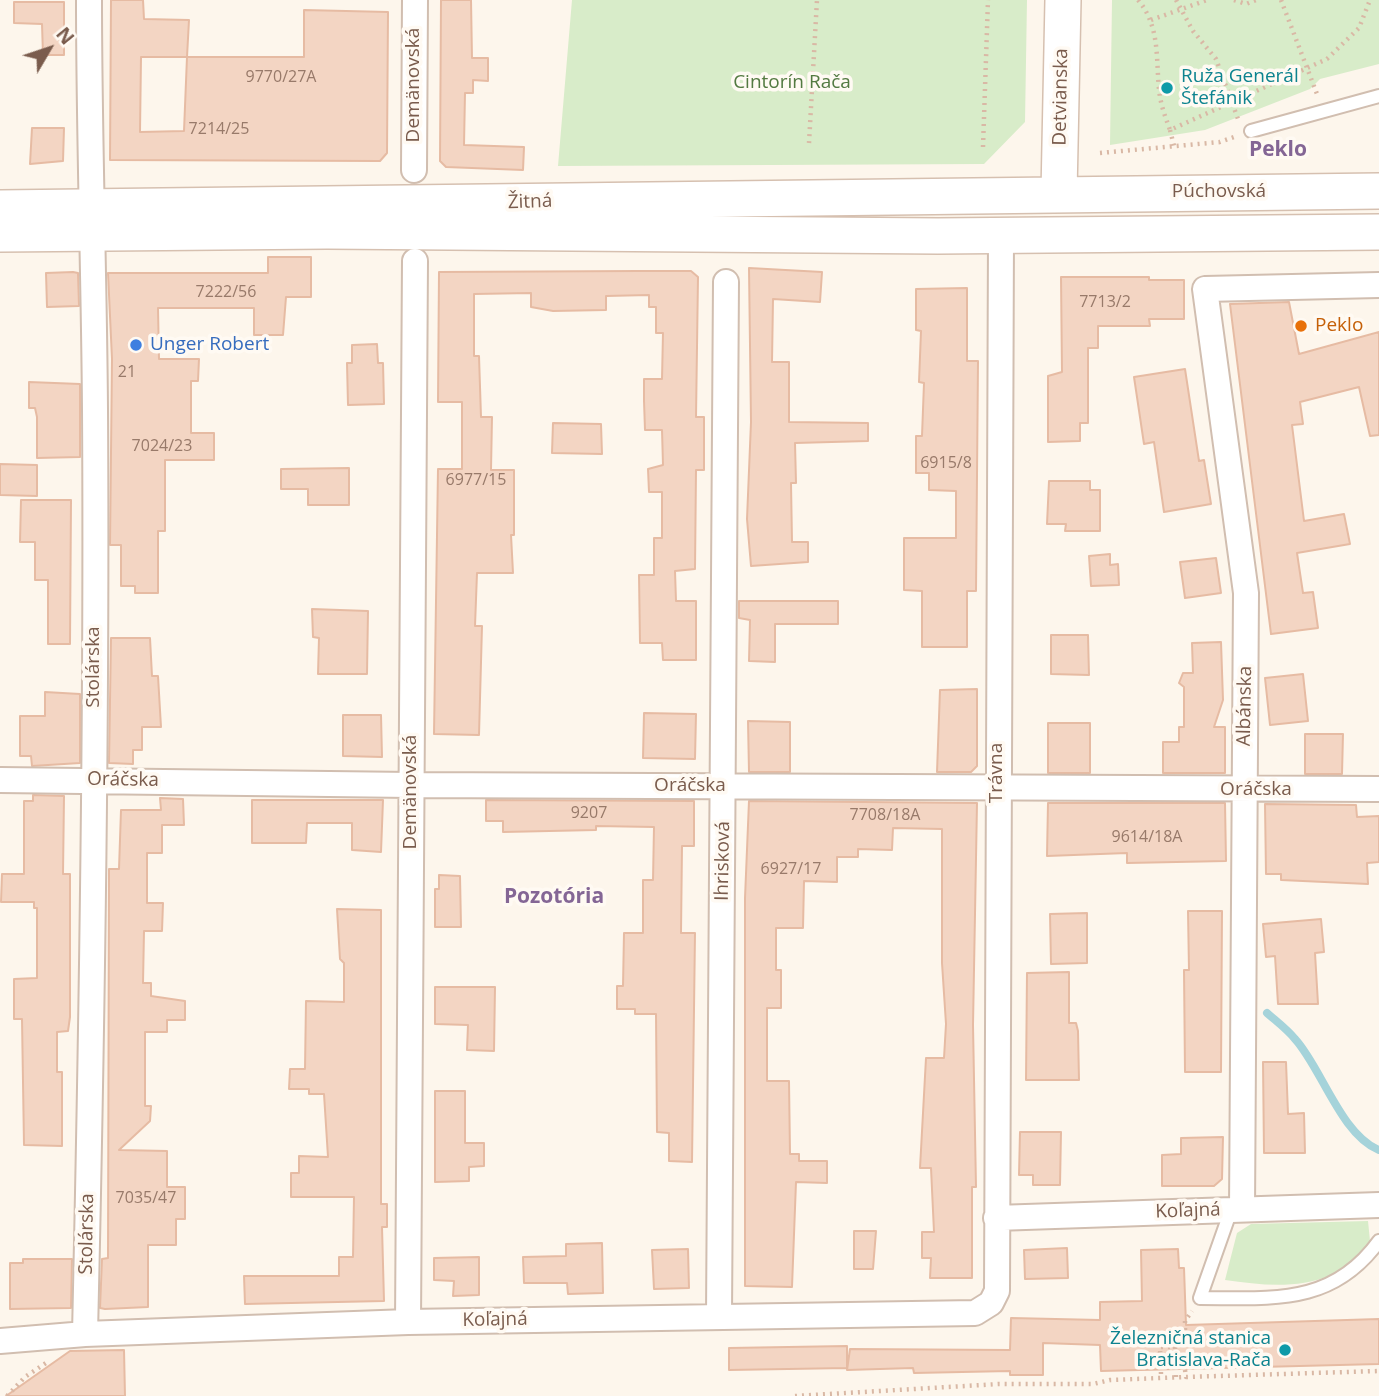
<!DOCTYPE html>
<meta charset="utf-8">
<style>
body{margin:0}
#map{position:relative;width:1379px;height:1396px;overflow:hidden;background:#fdf6ec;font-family:"Open Sans",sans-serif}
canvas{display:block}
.north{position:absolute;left:14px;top:14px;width:70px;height:70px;-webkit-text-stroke:5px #fffaf3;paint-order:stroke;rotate:51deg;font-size:19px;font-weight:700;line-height:28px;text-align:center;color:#7a5c4d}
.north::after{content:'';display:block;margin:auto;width:24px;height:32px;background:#7a5c4d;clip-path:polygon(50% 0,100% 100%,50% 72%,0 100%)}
</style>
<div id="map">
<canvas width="1379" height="1396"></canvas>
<div class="north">N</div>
</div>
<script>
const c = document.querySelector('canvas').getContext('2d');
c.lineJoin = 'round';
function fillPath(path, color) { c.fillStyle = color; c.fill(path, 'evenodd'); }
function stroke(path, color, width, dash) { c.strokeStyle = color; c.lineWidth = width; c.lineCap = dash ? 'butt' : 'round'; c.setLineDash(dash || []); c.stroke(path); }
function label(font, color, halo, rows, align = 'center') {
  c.font = font + ' "Open Sans",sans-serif'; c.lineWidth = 7; c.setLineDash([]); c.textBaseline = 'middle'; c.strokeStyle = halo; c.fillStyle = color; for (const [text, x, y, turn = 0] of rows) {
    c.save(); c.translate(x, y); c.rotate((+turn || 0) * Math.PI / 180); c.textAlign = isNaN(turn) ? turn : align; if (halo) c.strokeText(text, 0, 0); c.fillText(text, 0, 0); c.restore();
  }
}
fillPath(new Path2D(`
 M572,0H1027L1025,122L984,164L558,166Z
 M1112,0H1379V64L1320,79L1310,89L1205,130L1110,145Z
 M1368,1221L1370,1241C1337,1292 1279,1288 1225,1280L1237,1233L1251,1224Z`), '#d8ecc9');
stroke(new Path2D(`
 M1267,1013C1276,1021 1287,1029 1295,1039C1321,1067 1341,1135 1379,1150`), '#a5d3da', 8);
const building = new Path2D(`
 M111,0H143L144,19L189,20L187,57H304V10L388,12L387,153L380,161L110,160ZM141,57H187L184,131L140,132Z
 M441,0H471L472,58H488V81L473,80V93H465L464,145L524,147L523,170L446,167L440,161Z
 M14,2H64V55H43L42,24L14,23Z
 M32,128H64L63,161L30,164Z
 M268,257H311V297H286L283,335H254V308H158L159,359H199L198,381H191V433H214V460H165V531H158V593H135V586H121V545H110L112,359L108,273H268Z
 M749,268L822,272L820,302L773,299L772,362H789V422L868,423V441L795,443L796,483H791L792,542H808V562L751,566L747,519L751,422Z
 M638,271H691L698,277L696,417H704V470H696L695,569L675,571L676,601H696V660H663L662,643H640L639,575H654V538H662V492H649L648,469L663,465L662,430H645L644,401V379H662L663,333H656V307H649V295L606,296V310L553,311L531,307V293L474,294V356H479L481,417H492L491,470H514V535H511L513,573H477L475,626H482L479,735L434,734L438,469H462V402H438L439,272Z
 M73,272L78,273L79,306L47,307L46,273Z
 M1061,277H1149V280H1184V319H1149L1150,326H1098V348H1088V423H1080V441L1048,442V376L1062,372Z
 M967,288V361H978L976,591H967V647H922V591L904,590V538H956V491L929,490V473H916V436H922L924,383L919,382L921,331L916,330V289Z
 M1289,302L1299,354L1379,332V435L1370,436L1359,387L1300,402L1303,424L1292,425L1304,521L1344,514L1350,544L1297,553L1303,593L1313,592L1318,628L1271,634L1230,304Z
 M377,344L378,363H383L384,404L348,405L347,363H352V345Z
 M1185,369L1199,461L1204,460L1211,504L1164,512L1154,442L1144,444L1134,377Z
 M29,382L80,384V457L37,458V417L35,408H29Z
 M553,423L601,424L602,454L552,453Z
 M0,464L37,465V496L0,495Z
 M349,468V505H308V489H281V469Z
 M1049,481H1090V490H1100V531H1065L1066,524H1047Z
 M21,500H71L70,644H48V580H35V542H20Z
 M1110,554V565L1118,564L1119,585L1091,586L1089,556Z
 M1216,558L1221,593L1185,598L1180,562Z
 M739,601H838V624H775V662L749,661L750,620L739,618Z
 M312,609L368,611L367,674H318L319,638L313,637Z
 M1051,635H1088L1089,675L1051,674Z
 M111,638H150L152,676H158L161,727H142V750H133V764L109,763Z
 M1221,642L1223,700L1214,727H1225V773H1163V742H1179V727H1184V687L1179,683L1183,673H1193L1192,643Z
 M1303,674L1308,721L1270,725L1265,678Z
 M977,689V766L971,772H937L940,690Z
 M45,692L80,694V763L32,766L31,756H20V716H45Z
 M644,713L696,714L695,759L643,758Z
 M343,715H381L382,757L343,756Z
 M748,721L790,722V772H749Z
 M1048,723H1090V773H1048Z
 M1305,734H1343L1342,774H1305Z
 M33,795L64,796L63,874H70V1017L68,1031L57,1032V1072H62V1146L24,1145L22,1019H14V979L37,978V908H34V902H1L2,874H24V801H33Z
 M160,798L183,799L184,825H162V853H147V903H163L162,931H144L143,983H151V996L185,1001V1020H167V1032H145V1106H151L150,1121L119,1150L167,1151V1187H185V1219H176V1245H148V1307L105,1309L100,1308L102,1259L108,1258L109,869H119L121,810H161Z
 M252,800H383L381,852L352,850V823H307L306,843H252Z
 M486,800L694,801V846H682L681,933H695L692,1162L669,1161V1133L657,1132L656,1014H635V1009H617V986H623L624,933H643V880H653L654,827L596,826V830L503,832V821H486Z
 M749,801L977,803L973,1025L976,1187H972V1278H930L931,1258H922V1232H934L931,1168H920L926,1058H944L946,1024L942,963V829L893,828L892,850L858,849V857H837V882L804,881L803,928H776V970H781V1008H767V1081H789L790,1154H799V1161H827V1183L796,1182L792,1287L745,1286V898Z
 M1048,803H1225L1226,861L1127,863V853L1047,856Z
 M1265,804L1356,805L1357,817L1379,816V862L1367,863L1368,884L1281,880V874H1266Z
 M439,875L460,876L461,927H435V889H439Z
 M337,909L381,910V1204H387V1227H382L384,1301L245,1304L244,1276H339V1257H353L354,1197H291V1173H299V1156L328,1157L324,1094H309V1089H289L290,1069H305L306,1001L344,1002V963L340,959Z
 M1188,911H1222L1221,1072H1185L1184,970H1189Z
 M1087,913V963L1051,964L1050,914Z
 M1321,919L1324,952L1315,953L1318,1004H1278L1275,956L1266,957L1263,924Z
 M1069,972V1023H1076L1078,1031L1079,1080H1026L1027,973Z
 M435,987H495L494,1051L467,1050L468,1025L435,1024Z
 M1263,1062H1286L1288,1114L1304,1113L1305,1153H1264Z
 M435,1091H465V1143H484V1166L469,1167V1181L435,1182Z
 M1020,1132H1061L1060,1185H1033V1175H1019Z
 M1223,1137L1222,1179L1214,1186H1162V1155L1181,1154V1138Z
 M854,1231H876L873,1269H854Z
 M602,1243L603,1293L568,1294L567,1283H524L523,1257L566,1256V1244Z
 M1067,1248L1068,1278L1025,1279L1024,1250Z
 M688,1249L689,1288L654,1289L652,1250Z
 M1178,1249L1179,1268H1184L1186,1325L1379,1319V1364L1101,1371L1100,1345L1043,1343V1375H1010V1371L914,1373L913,1368L847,1370L850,1349L1010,1350L1011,1318L1100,1320V1302L1142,1301L1141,1250Z
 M479,1257V1295L453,1296L454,1281L434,1280V1258Z
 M23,1259H72L71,1308L10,1309V1263H23Z
 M847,1346V1368L729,1370V1348Z
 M124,1350L125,1396H6L70,1351Z`);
fillPath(building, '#f3d5c3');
stroke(building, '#e6bba3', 2);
const lane = new Path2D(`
 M1251,131L1379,96
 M1231,1210L1200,1298C1272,1298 1332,1306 1379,1241`);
const street = new Path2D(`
 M414,170L415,0
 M0,780L411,785L1379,789
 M1242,1209L1246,593L1205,289L1379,285
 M996,1218L1379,1205
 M719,1315L726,282
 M408,1322L415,261
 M85,1334C92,1026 97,717 95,409C94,273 89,136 89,0
 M0,1341L85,1334L408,1322L975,1313L991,1303L997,1291L1001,236`);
const secondary = new Path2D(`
 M1059,193L1063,0
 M0,208L1379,191
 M0,234L327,231L938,236L1379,232`);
stroke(lane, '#d1beb0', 16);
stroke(street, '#d1beb0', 28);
stroke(secondary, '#d6c0b0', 38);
stroke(new Path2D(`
 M1138,0C1162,28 1155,64 1160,97C1162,108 1166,119 1170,130L1327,59L1359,28L1370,0
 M1176,0L1193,31L1216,59L1238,119
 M1234,0L1246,4L1256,0
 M1281,0L1317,94
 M1151,20L1207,0
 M1170,130L1174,146
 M809,143L817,0
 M983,147L988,0
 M1100,153L1220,142L1234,137
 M1185,1337V1321L1192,1311
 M1185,1370L1186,1377L1379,1371
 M1161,1374L1160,1347H1175L1176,1378
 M7,1396L25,1377L46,1363
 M795,1396L999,1384H1093L1110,1380L1186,1377`), '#d9b8a5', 4.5, [2, 5]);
stroke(lane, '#fff', 12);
stroke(street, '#fff', 24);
stroke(secondary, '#fff', 35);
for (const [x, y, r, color] of [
 [1167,88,7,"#0f9aa8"],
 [1301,326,7,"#e8710a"],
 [136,345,7,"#3f7fe0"],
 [1285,1350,7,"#0f9aa8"]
]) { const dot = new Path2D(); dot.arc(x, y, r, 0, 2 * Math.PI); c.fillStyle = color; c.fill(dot); stroke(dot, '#fffaf3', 2.5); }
label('16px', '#987a6a', null, [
 ["9770/27A",281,77],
 ["7214/25",219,129],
 ["7222/56",226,292],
 ["7713/2",1105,302],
 ["21",127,372],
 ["7024/23",162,446],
 ["6915/8",946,463],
 ["6977/15",476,480],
 ["9207",589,813],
 ["7708/18A",885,815],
 ["9614/18A",1147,837],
 ["6927/17",791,869],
 ["7035/47",146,1198]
]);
label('19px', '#0d838f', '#fffaf3', [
 ["Ruža Generál",1181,77],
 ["Štefánik",1181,99],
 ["Železničná stanica",1271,1339,"right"],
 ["Bratislava-Rača",1271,1361,"right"]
], 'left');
label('19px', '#537a41', '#fffaf3', [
 ["Cintorín Rača",792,83]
]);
label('19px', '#7a5c4d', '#fffaf3', [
 ["Demänovská",414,85,-90],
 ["Detvianska",1061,97,-89],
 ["Púchovská",1219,192],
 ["Žitná",530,202,-2],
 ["Stolárska",94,667,-90],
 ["Albánska",1245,706,-89],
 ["Trávna",997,773,-90],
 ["Oráčska",123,780,1],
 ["Oráčska",690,786],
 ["Oráčska",1256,790],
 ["Demänovská",411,792,-90],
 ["Ihrisková",723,861,-89],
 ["Koľajná",1188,1211,-2],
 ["Stolárska",87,1234,-89],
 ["Koľajná",495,1320,-1]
]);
label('19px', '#c56008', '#fffaf3', [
 ["Peklo",1315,326]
], 'left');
label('19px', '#366cbe', '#fffaf3', [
 ["Unger Robert",150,345]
], 'left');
label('bold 21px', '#846695', '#fffaf3', [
 ["Peklo",1278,150],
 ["Pozotória",554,897]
]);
</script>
